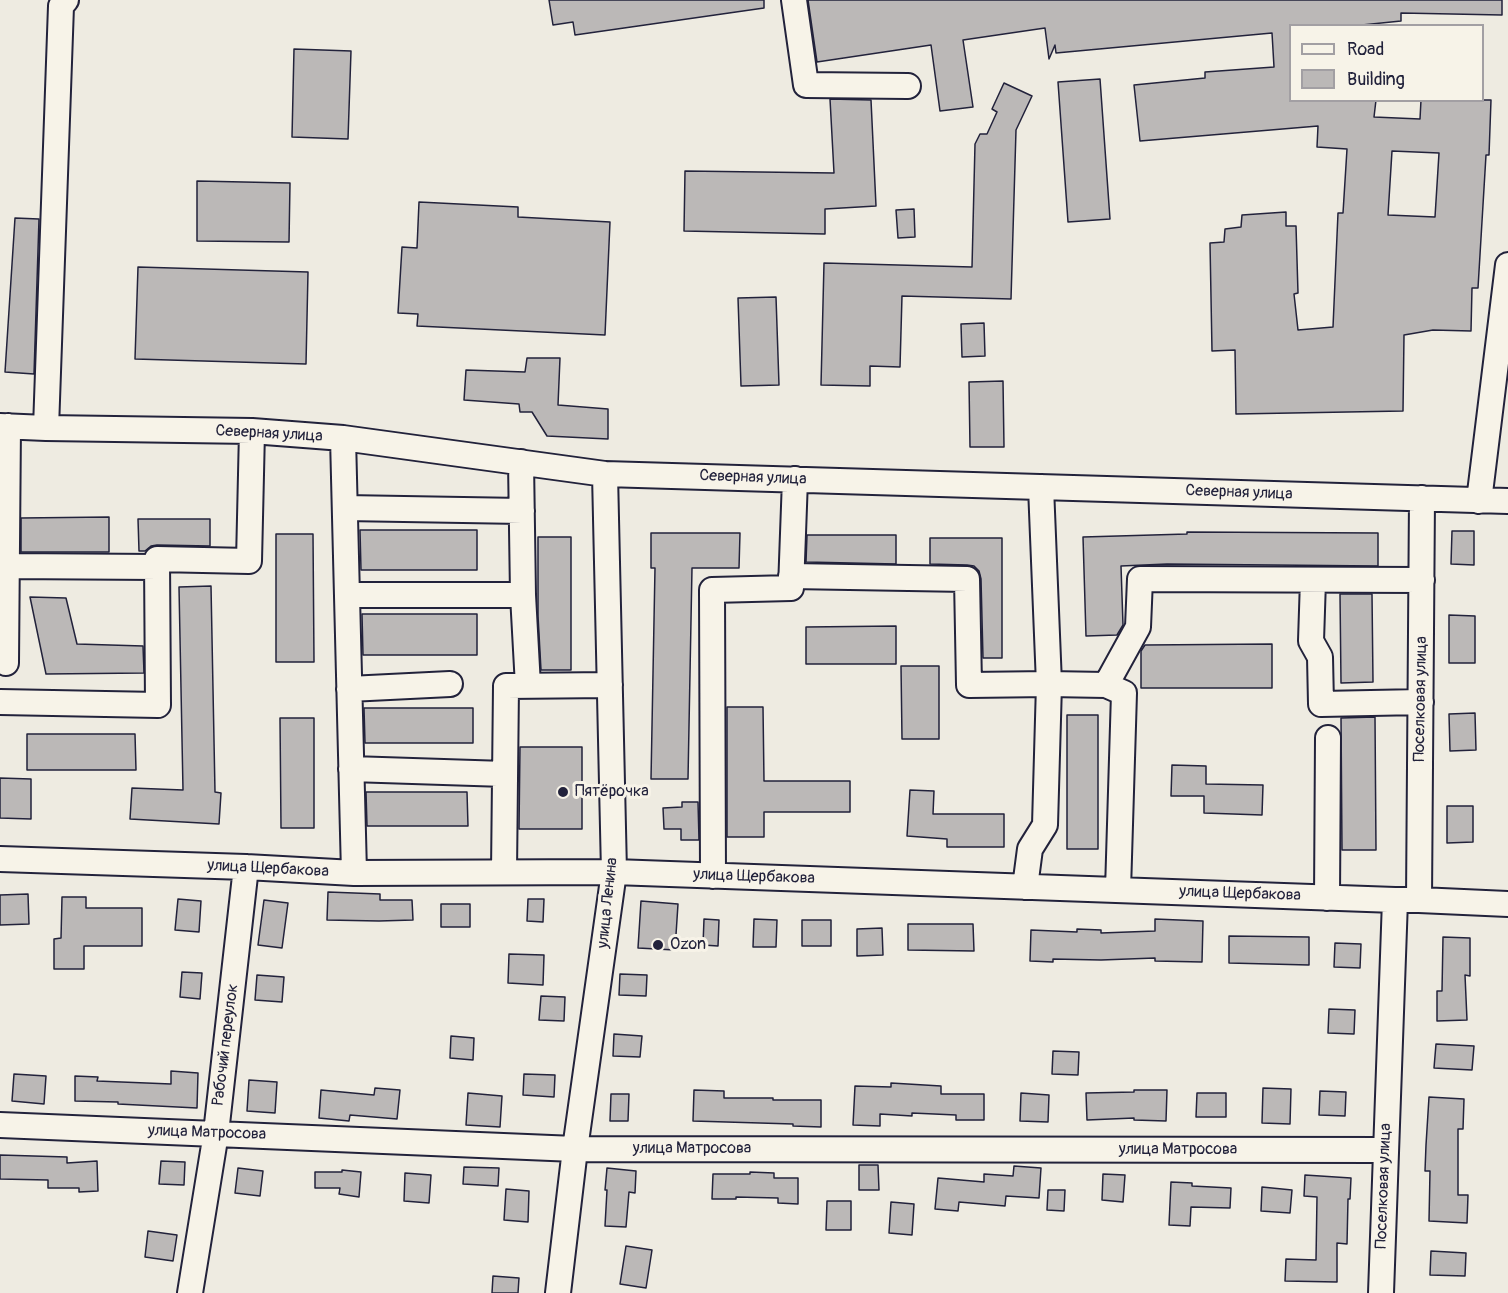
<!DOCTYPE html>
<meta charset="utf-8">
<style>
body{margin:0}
#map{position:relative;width:1508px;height:1293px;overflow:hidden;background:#eeebe1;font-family:Pangolin,sans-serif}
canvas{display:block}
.legend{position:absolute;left:1289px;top:24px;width:195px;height:78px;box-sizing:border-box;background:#f7f3e8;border:2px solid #a29fa3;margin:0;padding:8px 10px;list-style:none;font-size:18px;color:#22223b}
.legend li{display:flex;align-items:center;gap:12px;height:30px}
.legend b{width:30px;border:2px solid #a29fa3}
</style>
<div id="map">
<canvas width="1508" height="1293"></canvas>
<ul class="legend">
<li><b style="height:8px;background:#f7f3e8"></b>Road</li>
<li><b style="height:16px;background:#bbb8b7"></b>Building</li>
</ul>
</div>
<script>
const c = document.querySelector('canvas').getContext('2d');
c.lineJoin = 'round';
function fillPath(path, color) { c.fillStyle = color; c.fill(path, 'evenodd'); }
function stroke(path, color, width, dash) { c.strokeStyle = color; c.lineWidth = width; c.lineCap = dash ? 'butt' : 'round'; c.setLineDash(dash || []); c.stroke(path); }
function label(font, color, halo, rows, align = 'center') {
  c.font = font + ' Pangolin,sans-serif'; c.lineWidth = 6; c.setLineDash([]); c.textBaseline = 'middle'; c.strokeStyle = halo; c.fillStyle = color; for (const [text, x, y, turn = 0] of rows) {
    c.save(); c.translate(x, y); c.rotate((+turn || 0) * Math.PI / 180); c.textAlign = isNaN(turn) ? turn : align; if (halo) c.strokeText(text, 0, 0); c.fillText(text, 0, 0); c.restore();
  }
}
const building = new Path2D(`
 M549,0H764V8L575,35L573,22L553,25Z
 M808,0H1502V15L1401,13V21L1352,26H1290V100H1376L1374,117L1420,119L1421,100H1491L1489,155H1486L1478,288H1472L1471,331L1433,330L1404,335L1403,411L1236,414L1235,350L1212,351L1210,243L1224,242L1225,229L1241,227L1242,215L1286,212V226H1296L1298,293L1294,294L1298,330L1333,327L1338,213H1343L1347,149L1317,147L1318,126L1140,141L1134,85L1205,78V72L1274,67L1272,33L1056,53L1055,45L1049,59L1045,28L963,40L973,107L940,111L931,45L817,62ZM1392,151L1439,153L1435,217L1388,215Z
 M294,49L351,51L348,139L292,137Z
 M1100,79L1110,219L1068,222L1058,82Z
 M1004,83L1032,96L1016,130L1011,299L902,296L900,367L870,366V386L821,385L824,263L972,267L975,144L980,134H987L997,112L992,109Z
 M830,99L871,100L876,206L825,209V234L684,231L685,171L834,173Z
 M197,181L290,183L289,242L197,241Z
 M419,202L518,207V217L610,222L605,335L417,326L418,314L398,313L402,247L417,248Z
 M914,209L915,237L898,238L896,210Z
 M15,218L39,219L34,374L5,372Z
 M138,267L308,272L306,364L135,359Z
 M776,297L779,385L741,386L738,298Z
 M984,323L985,356L962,357L961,324Z
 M527,358H560L558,405L608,409V439L547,436L532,412H520L519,404L464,400L466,370L525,372Z
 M1003,381L1004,447H970L969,382Z
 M109,517V552H21V518Z
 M138,519H210V546L157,545L151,546L145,551H139Z
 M360,530H477V570H361Z
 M1452,531H1474V565L1451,564Z
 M1187,532L1378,533V566L1167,564L1121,566L1123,625L1117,635L1086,636L1083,537L1187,534Z
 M651,533H740L739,568H692L688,779H651L655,568H651Z
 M276,534H313L314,662H276Z
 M807,535H896V564L806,562Z
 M538,537H571V670H541L538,616Z
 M930,538H1002V658H983L981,579L979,571L974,566L967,565L930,564Z
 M211,586L215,792L221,793L219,824L130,819L132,788L183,790L179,587Z
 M1340,594H1372L1373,682L1341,683Z
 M30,597L66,598L77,644L143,646L144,673L46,674Z
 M362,614H477V655H363Z
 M1449,615L1475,616V663H1449Z
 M896,626V664H806V627Z
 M1272,644V688H1141V651L1145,645Z
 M901,666H939V739H902Z
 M727,707H763L764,781H850V812H764V837H727Z
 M364,708H473V743H365Z
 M1475,713L1476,750L1450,751L1449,714Z
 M1067,715H1098V849H1067Z
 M1375,717L1376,850H1342L1341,718Z
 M280,718H314V828H281Z
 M27,734H135L136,770H27Z
 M520,747H582V829H519Z
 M1172,765L1206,766V784L1263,785L1262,815L1204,813V796H1171Z
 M0,778L31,779V819L0,818Z
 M910,790L934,791L933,814H1004V847H947V839L907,836Z
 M366,792H467L468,826H367Z
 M682,802H698L699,840H681V829H664L663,808L682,807Z
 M1447,806H1473V842L1447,843Z
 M328,892L380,894V900H412L413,920L379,921L327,920Z
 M28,894L29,924L0,925V895Z
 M62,897H86V908H142V946H84V969H54V939L61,938Z
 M178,899L201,901L199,932L175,930Z
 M528,899H544L543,922L527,921Z
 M264,900L288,903L282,948L258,945Z
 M641,901L678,904L675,950L638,948Z
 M441,904H470V927H441Z
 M704,919L719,920L718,946L703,945Z
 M754,919L777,920L776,947H753Z
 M1155,919L1203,921L1202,962L1155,961V958L1101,960L1053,959V962L1030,961L1031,930L1077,932V929L1101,930V933L1155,931Z
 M802,920H831V946H802Z
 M908,924H973L974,951L908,950Z
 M882,928L883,955L857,956V929Z
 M1229,936L1309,937V965L1229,963Z
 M1443,937L1470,938V976L1465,975L1467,1020L1437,1021V991H1442Z
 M1335,943L1361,944L1360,968L1334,967Z
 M509,954L544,955L543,985L508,983Z
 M182,972L202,973L200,999L180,997Z
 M620,974L647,975L646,996L619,995Z
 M257,975L284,977L282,1002L255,1000Z
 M541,996L565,997L564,1021L539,1020Z
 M1329,1009L1355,1010L1354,1034L1328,1033Z
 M614,1034L642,1036L640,1057L613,1056Z
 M451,1036L474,1038L473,1060L450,1058Z
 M1436,1044L1474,1046L1472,1070L1434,1068Z
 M1053,1051L1079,1052L1078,1075L1052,1074Z
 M171,1071L198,1073L197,1108L118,1104V1102L75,1101V1076L98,1077L97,1081L171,1084Z
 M14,1074L46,1076L44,1104L12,1101Z
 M524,1074L555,1075L554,1097L523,1095Z
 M249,1080L277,1082L275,1113L247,1111Z
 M891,1083L941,1086V1094H984V1120H956V1115L912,1113V1116L880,1114V1126L853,1125L855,1086L891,1087Z
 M375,1088L400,1090L397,1119L350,1115L349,1121L319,1118L321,1090L374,1095Z
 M1263,1088L1291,1089L1290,1124L1262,1123Z
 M694,1090L724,1091V1098H773V1100H821V1127L793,1126V1124L693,1121Z
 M1134,1090H1167L1166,1121L1134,1120V1118L1087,1120L1086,1093L1134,1092Z
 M1320,1091L1346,1092L1345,1116L1319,1115Z
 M468,1093L502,1096L500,1127L466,1125Z
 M1021,1093L1049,1095L1048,1122L1020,1121Z
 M1197,1093H1226V1117H1196Z
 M611,1094H629L628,1121H610Z
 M1429,1097L1464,1099L1463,1129H1458V1195H1468L1467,1223L1429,1221L1430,1171H1425L1426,1145Z
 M0,1155L67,1157V1163L97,1161L98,1191L79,1192V1188H48V1180L0,1179Z
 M161,1161L185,1162L184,1185L159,1184Z
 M859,1165H878L879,1190H859Z
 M1014,1166L1041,1168L1039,1198L1006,1196L1005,1206L959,1202L958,1211L935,1209L938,1178L984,1182V1174L1013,1176Z
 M464,1167L499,1168L498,1186L463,1184Z
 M238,1168L263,1171L260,1196L235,1193Z
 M607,1168L636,1171L635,1193L629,1192L626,1227L605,1226L607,1190H605Z
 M342,1170L361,1172L359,1197L339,1194L340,1188H315V1172H342Z
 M750,1172L774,1173V1178H798V1204L778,1203V1198L736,1197V1199H712L713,1174H750Z
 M405,1173L431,1175L429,1203L404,1201Z
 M1103,1174L1125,1175L1123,1202L1102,1200Z
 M1305,1175L1351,1178L1350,1199H1348L1347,1244L1337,1243V1282L1285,1281L1286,1259L1316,1260L1317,1197L1304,1196Z
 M1171,1182L1192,1183V1186L1231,1188L1230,1208L1191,1207L1190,1226L1169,1225Z
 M1262,1187L1292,1190L1290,1213L1261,1211Z
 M506,1189L529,1191L528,1222L504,1220Z
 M1048,1190H1065L1064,1211L1047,1210Z
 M827,1201H851V1230H826Z
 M891,1202L914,1204L912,1235L889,1233Z
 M148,1231L177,1235L173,1261L145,1257Z
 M626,1246L652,1250L646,1288L620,1284Z
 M1431,1251L1466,1253L1465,1276L1430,1275Z
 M493,1276L519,1278L518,1293H492Z`);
fillPath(building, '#bbb8b7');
stroke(building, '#22223b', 1.5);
const minor = new Path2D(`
 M794,0L806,85L908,86
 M0,426L46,428L252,431L343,438L605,474L1508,501
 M46,428L61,6L66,0
 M343,438L354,873
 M1479,501L1508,265
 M345,508L522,511
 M6,566L158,567
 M791,576L967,579L969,685L1049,684L1106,685L1138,627L1140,579L1422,580
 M1313,580L1311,641L1320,657L1321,704L1421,702
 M347,595H523L521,462
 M523,595L528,686
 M6,663L8,426
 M1106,685L1124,693L1118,890
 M349,689L450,684
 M0,702L158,705L157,559L249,561L252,431
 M351,769L505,774
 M0,859L246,867L354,873L614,872L1395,900H1419L1508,904
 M504,872L506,686L610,685
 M713,876L712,590L791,588L795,479
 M1025,887L1030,849L1045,825L1049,684L1041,487
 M1327,898L1328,738
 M1419,900L1422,498
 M0,1125L575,1149L1385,1150
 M190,1293L216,1133L246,867
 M558,1293L575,1149L614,872L605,474
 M1381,1293L1395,900`);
stroke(minor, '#22223b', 28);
stroke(minor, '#f7f3e8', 24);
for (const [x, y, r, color] of [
 [563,792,6,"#22223b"],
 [658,945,6,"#22223b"]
]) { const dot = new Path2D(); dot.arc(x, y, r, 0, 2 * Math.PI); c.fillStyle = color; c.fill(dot); stroke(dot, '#f7f3e8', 2); }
label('16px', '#22223b', '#f7f3e8', [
 ["Северная улица",269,434,3],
 ["Северная улица",753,478,2],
 ["Северная улица",1239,493,2],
 ["Поселковая улица",1421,699,-89],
 ["улица Щербакова",268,869,3],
 ["улица Щербакова",754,877,2],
 ["улица Щербакова",1240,894,2],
 ["улица Ленина",608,903,-84],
 ["Рабочий переулок",226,1045,-83],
 ["улица Матросова",207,1133,2],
 ["улица Матросова",692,1149],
 ["улица Матросова",1178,1150],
 ["Поселковая улица",1384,1186,-88]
]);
label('16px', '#22223b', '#f7f3e8', [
 ["Пятёрочка",575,792],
 ["Ozon",670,945]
], 'left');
</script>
